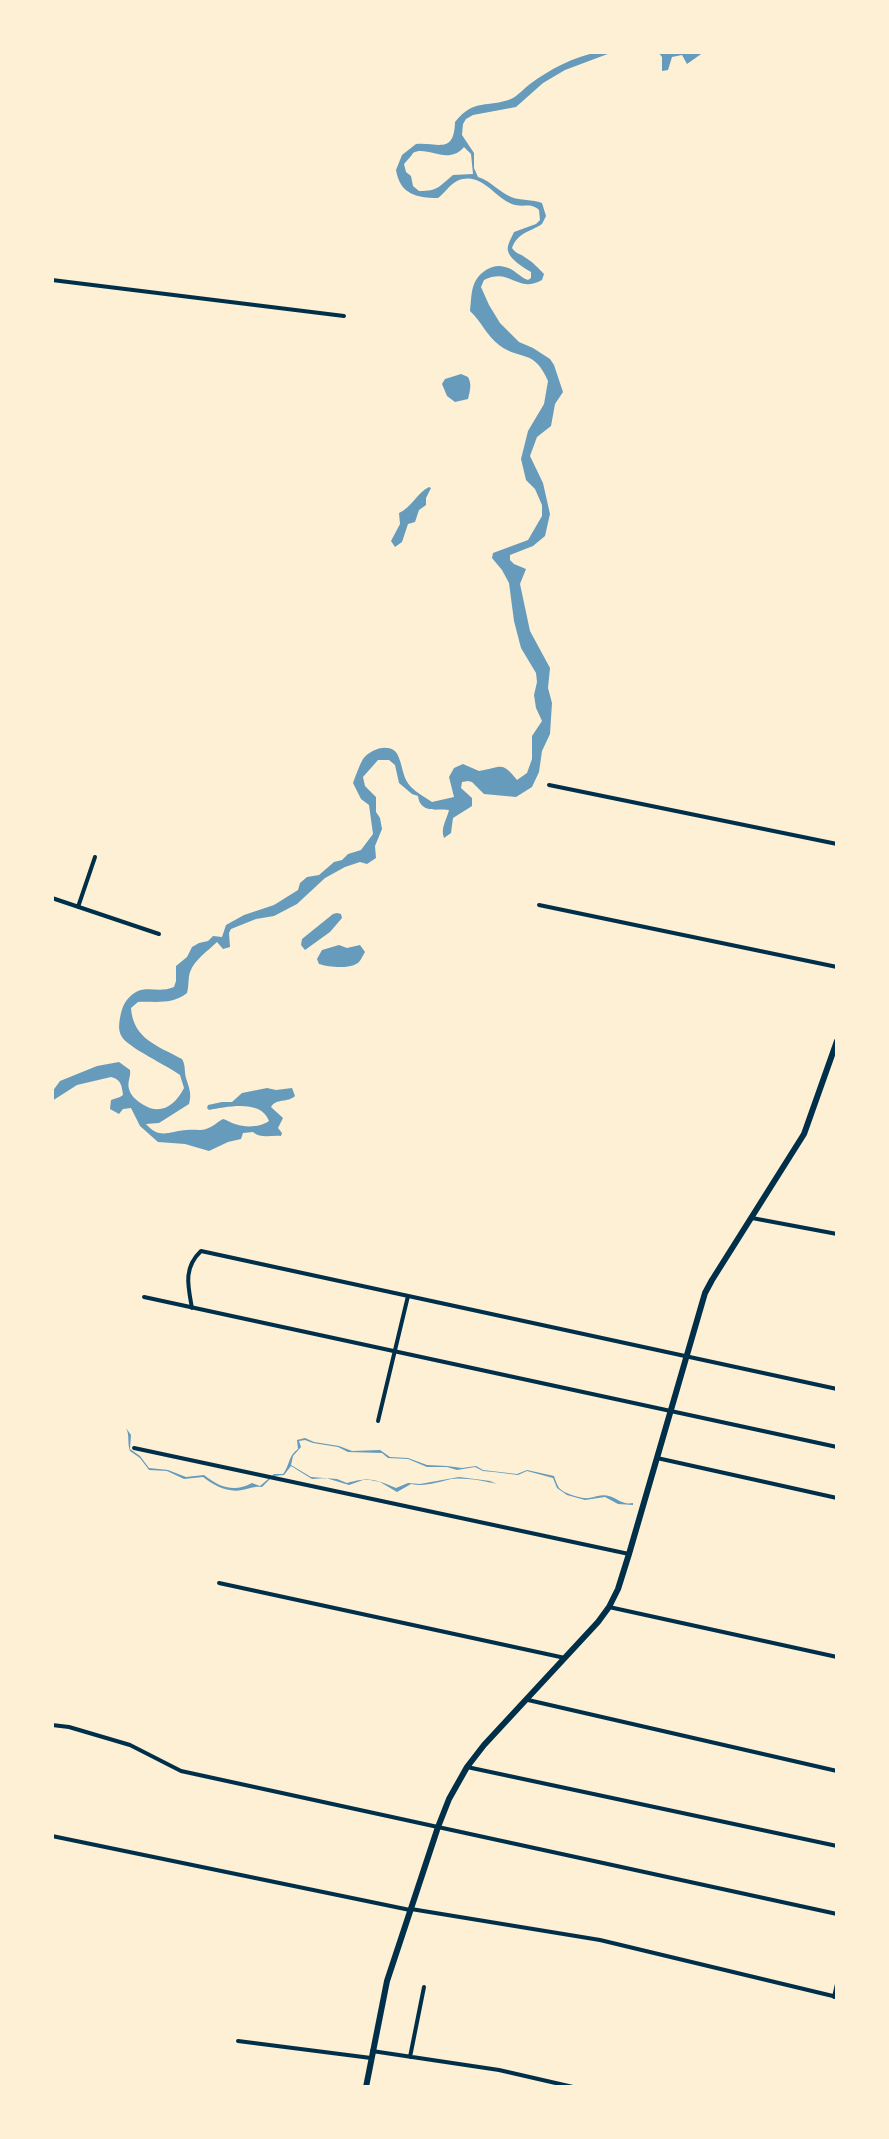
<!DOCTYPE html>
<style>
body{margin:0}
#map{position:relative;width:889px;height:2139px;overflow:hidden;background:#fdf0d5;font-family:"Space Grotesk",sans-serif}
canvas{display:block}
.frame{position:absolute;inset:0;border:54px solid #fdf0d5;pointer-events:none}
</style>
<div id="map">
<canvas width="889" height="2139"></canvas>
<div class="frame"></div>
</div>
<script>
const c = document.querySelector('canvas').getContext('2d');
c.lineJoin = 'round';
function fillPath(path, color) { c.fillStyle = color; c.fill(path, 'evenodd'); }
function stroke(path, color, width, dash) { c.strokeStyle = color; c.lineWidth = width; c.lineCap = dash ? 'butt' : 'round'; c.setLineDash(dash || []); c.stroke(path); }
fillPath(new Path2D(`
 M598,52H613L565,70L543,83L516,107L473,115L466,119L463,124L462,135L474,153V168L478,177C491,181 499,192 511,197C521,201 532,199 542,203L546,216L542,224C530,232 518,232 512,248C517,255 520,253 526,258C533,262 539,269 544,274L542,280C516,294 511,267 484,280L481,287L489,305L500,323L519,342L533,348L550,359L554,365L563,392L555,404L551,426L537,437L530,456L543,483L550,514L545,536L533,546L510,555V560L514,564L526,569L520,584L530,631L550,668L548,688L552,703L550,734L542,751L539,772L532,787L516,797L484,794L472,782L468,781L462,782L461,788L472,798V806L453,818L451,833L444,838C440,828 447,819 449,810C436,809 420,813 418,796L412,794L399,783L395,765L389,760H378L363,777L365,786L376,797V812L380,818L382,829L375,846L376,858L367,864L360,862L345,867L325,878L297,904L274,916L256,919L231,929L229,933L230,947L223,949L217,942C208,951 195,959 190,972C188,978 189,986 187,993C172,1005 156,1001 138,1002L131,1008C133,1039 158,1046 182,1059C186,1066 184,1071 186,1078C189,1088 192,1093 189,1104L159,1123L146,1124C160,1140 169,1131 187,1130C193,1129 200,1131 206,1129C213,1127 217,1122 223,1119C227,1120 231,1123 235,1124C246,1128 261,1127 269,1121C261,1099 227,1107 209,1110L207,1108L208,1105L222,1102H232L242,1093L267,1088L276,1090L292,1088L295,1096C288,1103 276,1098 271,1107L283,1118L278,1128L282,1133L281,1136C271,1135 261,1139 253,1132L243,1133L241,1139L228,1142L209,1151L185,1144L158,1142L140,1126L131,1108L123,1109L119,1114L110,1109L111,1100L120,1097L123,1095C122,1086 121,1079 111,1077L77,1085L52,1101V1092L60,1081L97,1066L119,1062L130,1070C131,1077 127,1082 129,1089C131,1096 136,1100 142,1104C160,1116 175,1106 184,1088L180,1075C168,1066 129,1048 122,1037C118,1031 119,1024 120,1018C122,1006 126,998 136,992C147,986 160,993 174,987L176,981V966L187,957L192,947L199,943L208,941L213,936L222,937L226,925L244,915L274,905L298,890L300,883L307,877L319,875L334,862L342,860L348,854L361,850L373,834L369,805L361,799L353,783C356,775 359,766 363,759C371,748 394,741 399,758C403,768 403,779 411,787C417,793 425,797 432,802L454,797L449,777L454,768L463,764L479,771C501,768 501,760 517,780L527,773L532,759V736L542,721L536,708L534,695L537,682L536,673L521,648L514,621L509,583L502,570L492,558L493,553L528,540L542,516V505L535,489L526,480L521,459L528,431L544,404L548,381C534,348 520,361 499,345C487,336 481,321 470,311C472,295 470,280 486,270C493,266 498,265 505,267C515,269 519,277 528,280L531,278V272C523,267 505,257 508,246C509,241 512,237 514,232L536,224L540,220L539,210C531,203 525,207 515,205C495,200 482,170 457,181C449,185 445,193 438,198C416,198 400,194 396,170L402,155L416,144C438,142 454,155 455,122C474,98 488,108 511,99C519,95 523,89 530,84C550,69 574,57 598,52ZM464,147L471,154L473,174L453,175C438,187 439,191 419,191L413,186L411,176L406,172L404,164C405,163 413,154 413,153C427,145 448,166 464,147Z
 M658,52H704L687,64L682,55L672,57L668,70L662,71V57Z
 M461,374L468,377C472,384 470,391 468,399L455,402L447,396L442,384L445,379Z
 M429,487L431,488L426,498V505L419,510L415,522L408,524L402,542L395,547L391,541L400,524L399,513C412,507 417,493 429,487Z
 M337,913L341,914L342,918L330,932L305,950L301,945L302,939L333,914Z
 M339,945L347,948L360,945L365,952C363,955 360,963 356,964C348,969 328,967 319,964L317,959L322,950Z
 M126,1428L131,1435L130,1449L140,1456L149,1468L168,1470L186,1477L204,1475C219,1487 234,1493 252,1483L260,1486L274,1474H283C290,1465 288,1456 298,1449L297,1440L305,1438L314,1442L339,1446L352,1451L380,1450L390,1457L408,1458L427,1465L447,1466L462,1468L476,1466L483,1470L517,1474L527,1470L554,1476C555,1479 557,1485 559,1488C565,1494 581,1499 589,1498C596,1497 602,1494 609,1496C619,1499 622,1505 633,1503V1505L618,1504L605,1497L585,1500L567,1495L557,1488L553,1478L527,1471L518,1475L494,1472L483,1471L475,1467L457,1470L447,1467H427L408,1459L388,1458L382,1453L348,1452L338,1447L313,1443L305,1440L299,1441L301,1447L293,1456L291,1465L311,1477L337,1479L347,1483C370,1477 374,1479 396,1488L408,1483L420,1484L459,1477L490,1481L497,1484C486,1481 462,1477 451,1479C438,1482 425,1487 411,1484L397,1492L380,1482L370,1480H363L349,1485L326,1478L312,1479L291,1466L284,1475L273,1476L262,1487C253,1486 250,1489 242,1490C228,1493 213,1485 203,1477L184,1479L167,1471L149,1470L140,1458L130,1451C127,1443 130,1435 126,1428Z`), '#669bbc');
stroke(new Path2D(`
 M52,280L344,316
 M549,785L837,844
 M52,898L159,934
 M539,905L837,967
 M78,907L95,857
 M752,1218L837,1234
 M144,1297L837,1447
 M192,1308C188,1286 183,1268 201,1251L837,1389
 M378,1421L408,1296
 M134,1448L629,1554
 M657,1458L837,1498
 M219,1583L565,1658
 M609,1607L837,1657
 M528,1700L837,1771
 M52,1725L69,1727L130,1745L181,1771L837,1914
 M467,1767L837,1846
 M52,1836L410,1910
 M411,1909L600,1940L837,1997
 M834,1997L837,1984
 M238,2041L371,2058
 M372,2051L499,2070L573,2087
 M410,2057L424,1987`), '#003049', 4);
stroke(new Path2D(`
 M366,2087L387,1981L438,1827L449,1799L467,1767L484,1745L598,1622L609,1607L618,1589L629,1554L705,1293L712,1280L804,1134L837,1041`), '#003049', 6);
</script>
